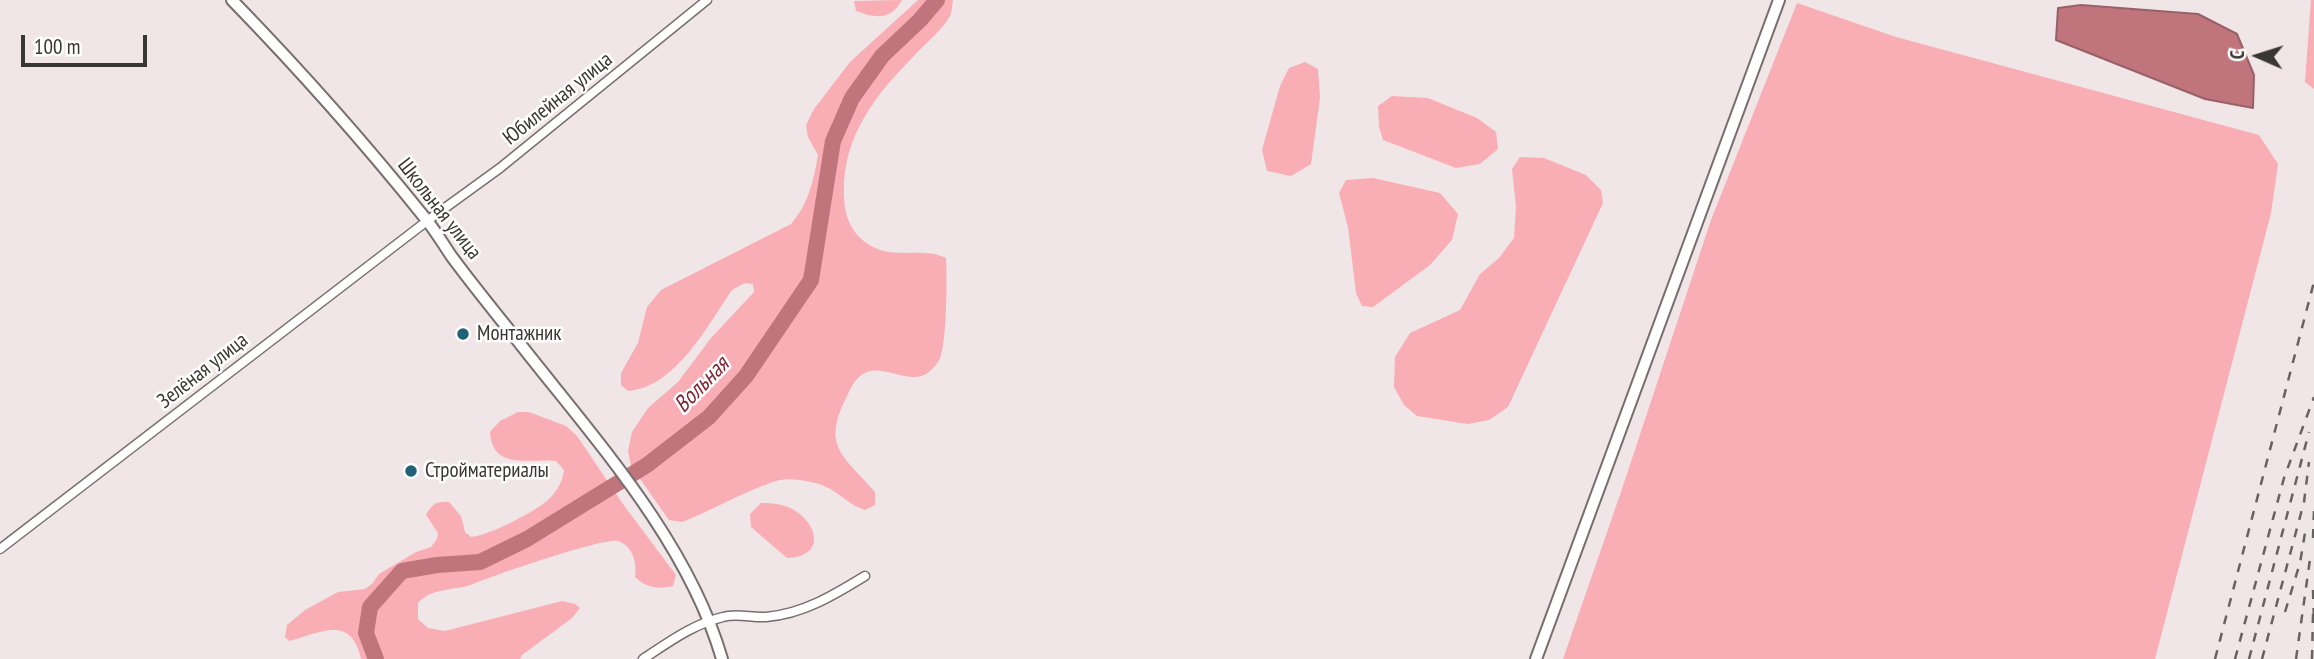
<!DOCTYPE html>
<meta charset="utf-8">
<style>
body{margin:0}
#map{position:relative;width:2314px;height:659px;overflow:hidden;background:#f1e6e7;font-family:"PT Sans Narrow",sans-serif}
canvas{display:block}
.north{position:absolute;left:2223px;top:21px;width:70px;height:70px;-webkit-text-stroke:5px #fff;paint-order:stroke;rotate:273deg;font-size:19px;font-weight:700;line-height:28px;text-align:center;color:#3b3636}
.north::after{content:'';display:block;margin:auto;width:24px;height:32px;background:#3b3636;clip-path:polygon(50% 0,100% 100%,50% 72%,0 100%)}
.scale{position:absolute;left:21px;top:35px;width:126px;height:32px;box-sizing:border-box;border:4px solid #3b3636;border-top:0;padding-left:9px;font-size:21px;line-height:24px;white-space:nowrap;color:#3b3636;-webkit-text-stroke:5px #fff;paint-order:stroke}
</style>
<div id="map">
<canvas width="2314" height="659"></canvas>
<div class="north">С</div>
<div class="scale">100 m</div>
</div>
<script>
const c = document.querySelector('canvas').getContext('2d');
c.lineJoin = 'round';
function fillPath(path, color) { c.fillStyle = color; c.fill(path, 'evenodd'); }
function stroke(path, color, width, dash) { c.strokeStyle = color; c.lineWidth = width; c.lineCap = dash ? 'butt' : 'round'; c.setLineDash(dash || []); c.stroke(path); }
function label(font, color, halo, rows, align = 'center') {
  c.font = font + ' "PT Sans Narrow",sans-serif'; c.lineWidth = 5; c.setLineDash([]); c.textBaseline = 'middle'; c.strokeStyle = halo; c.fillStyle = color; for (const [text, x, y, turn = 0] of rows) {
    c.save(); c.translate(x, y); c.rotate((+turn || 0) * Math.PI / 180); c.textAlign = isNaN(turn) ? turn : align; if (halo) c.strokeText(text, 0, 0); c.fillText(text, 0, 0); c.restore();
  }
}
fillPath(new Path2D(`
 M902,0C890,21 875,18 856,11L854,1Z
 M918,0H953C952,5 952,12 950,16C944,28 924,45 914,56C876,94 842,137 844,194C844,217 852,236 873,247C897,259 923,247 946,258C947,282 947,333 941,355C940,360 936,365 933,368C915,390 887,364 867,372C855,377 852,386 847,396C821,447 843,455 875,492V505L865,510C850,506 839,492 824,486C811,481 789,477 776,481C744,491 713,510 682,522L669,520L631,466L628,451L632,432L648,408L678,382L711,338L754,292L753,284L745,283L732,290C708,325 676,387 628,391L621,385V373L638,343L647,307L661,290L791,224C809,203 813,182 818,155L808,137L806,125L814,109L850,62Z
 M2311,0H2314V89L2305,82Z
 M1797,3L1896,37L2259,135L2278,164L2271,213L2155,659H1563L1622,489L1711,220Z
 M1305,62L1318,69L1320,98L1311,164L1291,176L1267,171L1262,150L1280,86L1289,68Z
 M1392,96L1428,98L1477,118L1496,132L1498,149L1480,164L1456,168L1383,140L1379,127L1378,106Z
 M1520,157L1544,158L1586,175L1601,190L1603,203L1508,407L1489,420L1468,424L1417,416L1404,405L1394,387L1395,357L1410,333L1460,310L1480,274L1499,258L1514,238L1516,207L1512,169Z
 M1373,178L1440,193L1458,214L1452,240L1430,265L1373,307L1362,306L1356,293L1348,227L1339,193L1346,180Z
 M518,412H529L566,426L577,436L623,504L676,575L673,586C658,590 645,587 635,577C637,563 633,546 618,541C604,537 492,576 473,584C455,591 432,587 418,603V619L428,628L445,631L562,601L575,604L580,608L572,618L522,655L520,659H361C351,613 319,634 289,641L285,637L287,625L305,610L338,592L365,589L372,584L379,574L416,552L431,547L437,539L438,533L426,515C432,504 437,501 449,502L461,516L465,532L471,537C488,536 537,511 549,499C557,491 563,481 564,470L556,461C530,458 492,471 490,432L500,421Z
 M761,503C773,503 784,504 794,510C820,526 824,557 787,558L751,527L750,514Z`), '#f9adb4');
const water = new Path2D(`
 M2081,5L2198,14L2237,34L2254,75L2253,108L2205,99L2056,40L2058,8Z`);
fillPath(water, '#c0747c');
stroke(water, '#986167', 2);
stroke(new Path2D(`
 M376,659L366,633L370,607L402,571L437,565L480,562L527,539L647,465L709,417L746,376L811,280L833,141L852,98L882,56L920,20L937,0`), '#c0747c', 16);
const minor = new Path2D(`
 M0,549L427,221L500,168L707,0
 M643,659C669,642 693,624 723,617C737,613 752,618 766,617C803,614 834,595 865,576`);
const tertiary = new Path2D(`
 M232,0C300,70 364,142 425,218C435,230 443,244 452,257C472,284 493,310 514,336C590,434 687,538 722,659
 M1536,659L1779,0`);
stroke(minor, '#786e6f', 11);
stroke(tertiary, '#786e6f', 14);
stroke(minor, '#fff', 8);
stroke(tertiary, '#fff', 10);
stroke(new Path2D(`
 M2313,538L2314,510
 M2313,590L2314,622
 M2285,612L2300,563L2306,527
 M2215,659L2314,282
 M2235,659L2284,478L2314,397
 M2249,659L2309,432
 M2262,659L2304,502L2309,462
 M2296,659L2311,552
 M2312,659L2313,614`), '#696262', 2.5, [9, 9]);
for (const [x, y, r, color] of [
 [463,334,7,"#216177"],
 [411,471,7,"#216177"]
]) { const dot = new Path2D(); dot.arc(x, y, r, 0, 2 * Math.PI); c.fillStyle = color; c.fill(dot); stroke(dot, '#fff', 2.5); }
label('21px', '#3b3636', '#fff', [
 ["Юбилейная улица",558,99,-39],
 ["Школьная улица",439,209,52],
 ["Зелёная улица",203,371,-38]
]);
label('21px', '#3b3636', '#fff', [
 ["Монтажник",477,334],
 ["Стройматериалы",425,471]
], 'left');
label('italic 23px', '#812537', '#fff', [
 ["Вольная",702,385,-46]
]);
</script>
